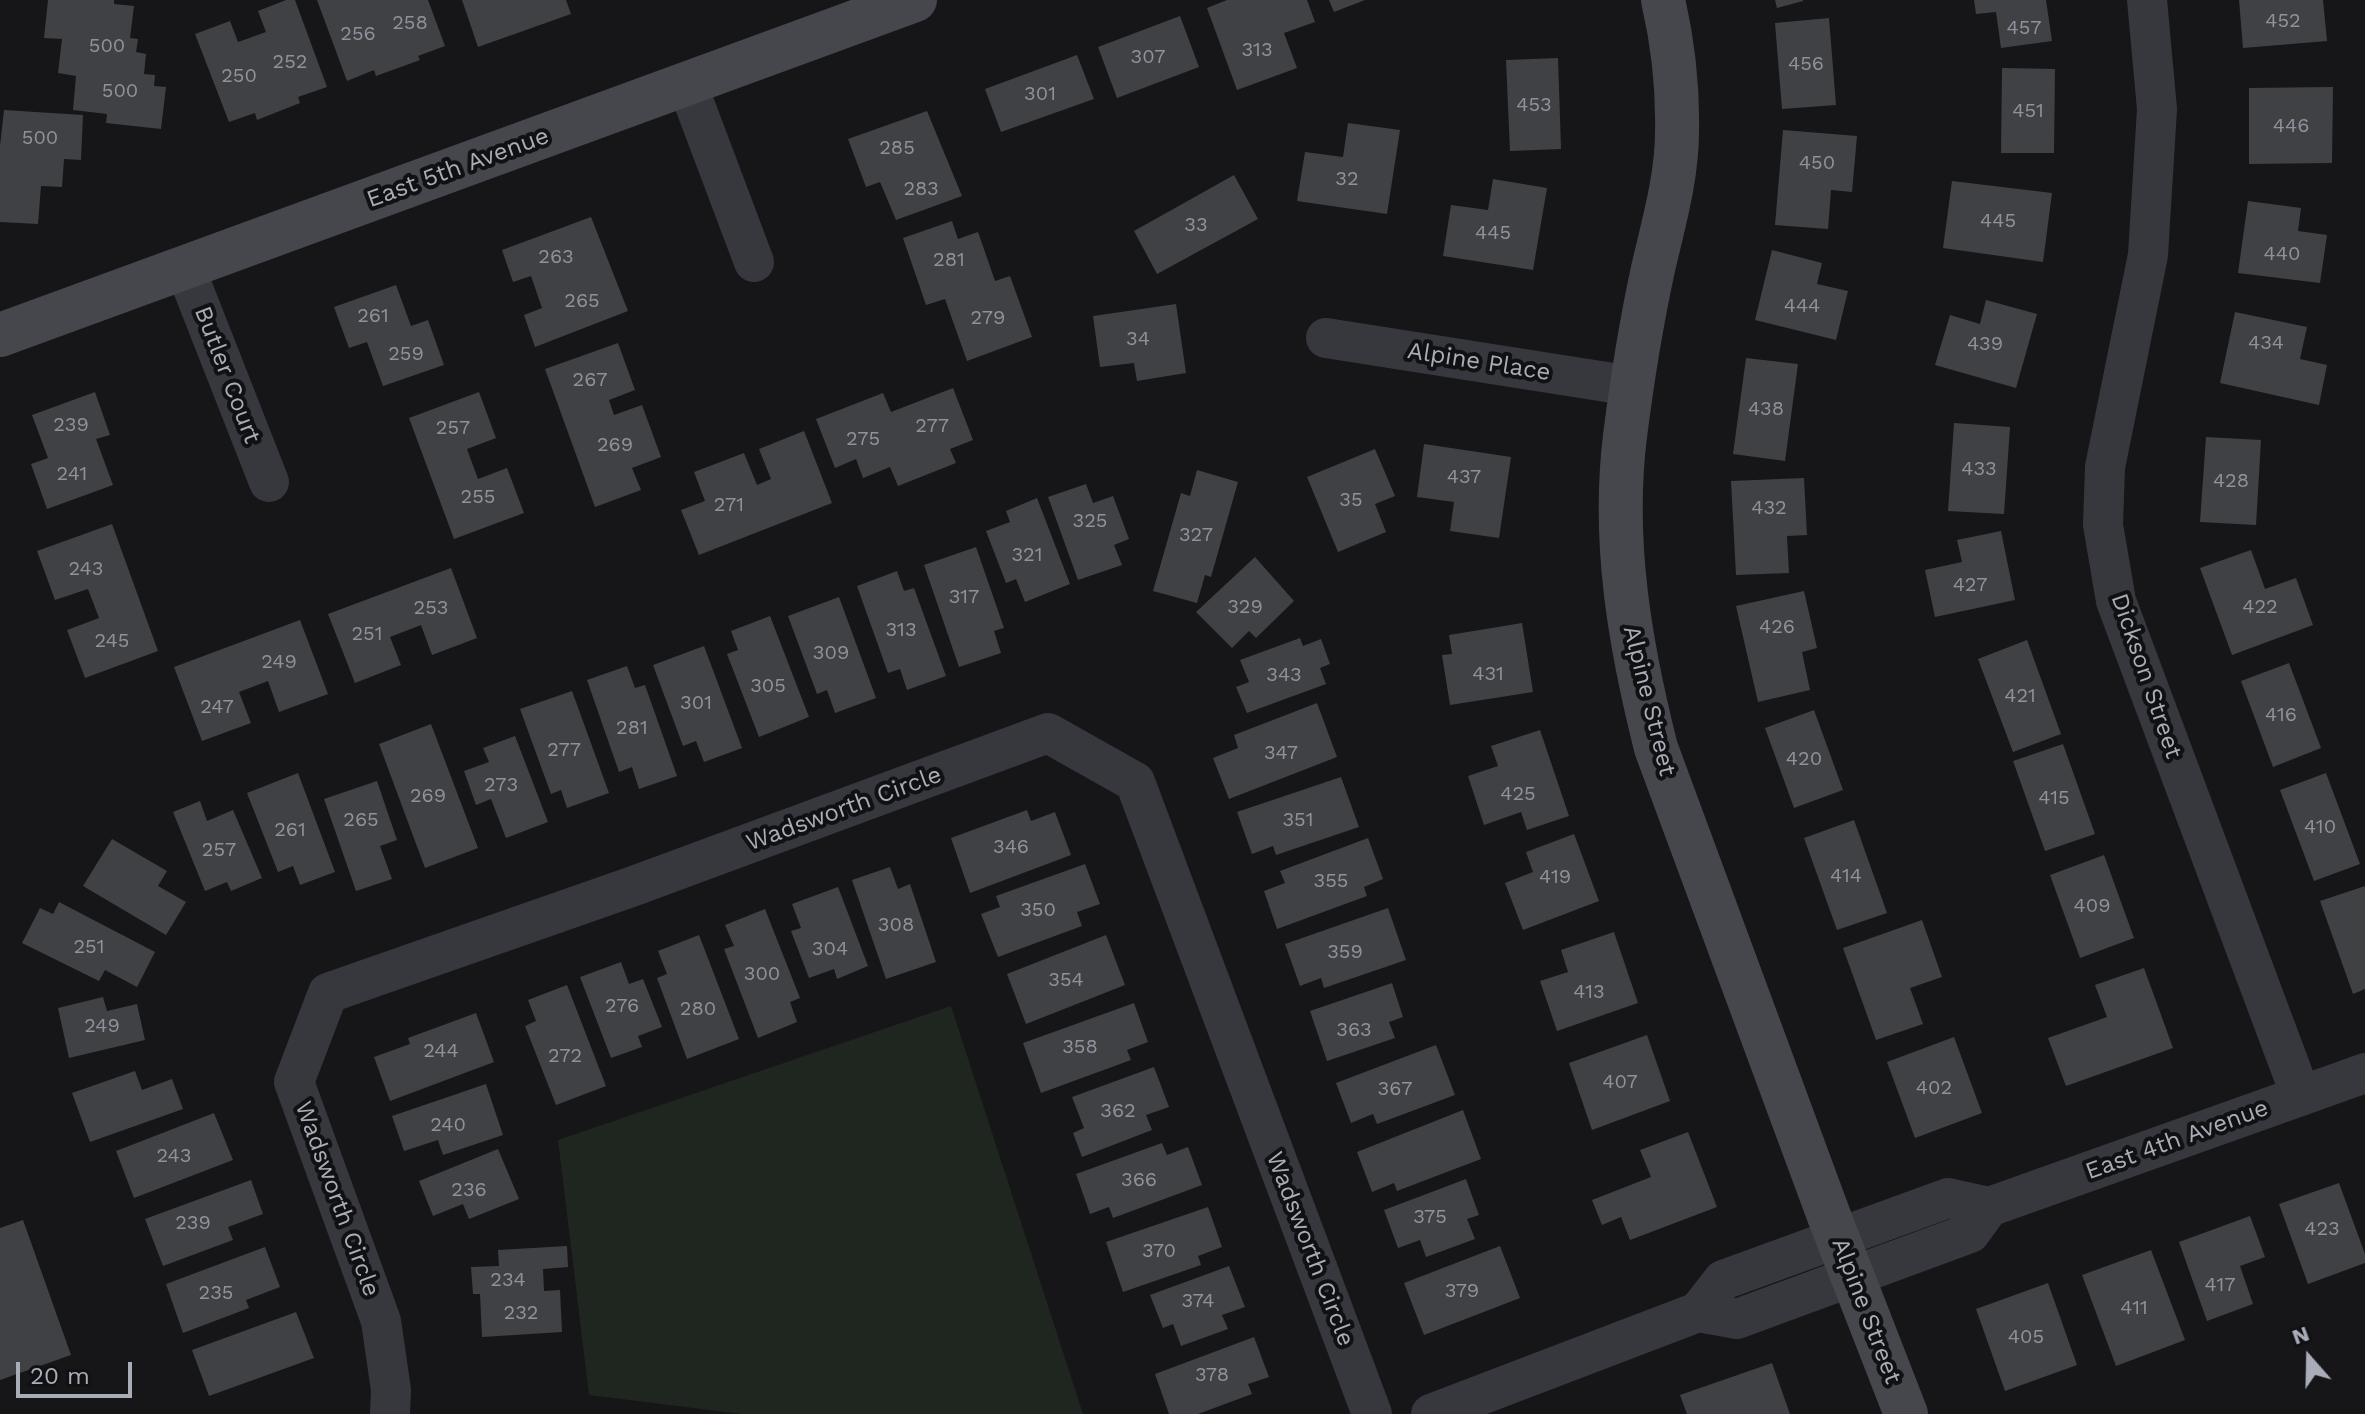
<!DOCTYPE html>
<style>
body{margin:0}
#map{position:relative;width:2365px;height:1414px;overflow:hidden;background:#161618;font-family:"Work Sans",sans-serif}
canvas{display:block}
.north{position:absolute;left:2269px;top:1318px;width:80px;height:80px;-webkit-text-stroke:6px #111113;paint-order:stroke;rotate:340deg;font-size:22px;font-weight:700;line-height:32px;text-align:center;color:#a8adb8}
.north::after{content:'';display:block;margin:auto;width:28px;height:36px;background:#a8adb8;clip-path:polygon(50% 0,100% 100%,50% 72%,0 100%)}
.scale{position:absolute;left:16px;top:1362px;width:116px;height:36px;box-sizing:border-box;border:4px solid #a8adb8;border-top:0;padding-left:10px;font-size:24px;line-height:28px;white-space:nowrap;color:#a8adb8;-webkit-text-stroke:6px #111113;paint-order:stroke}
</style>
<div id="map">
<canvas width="2365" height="1414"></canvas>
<div class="north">N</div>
<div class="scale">20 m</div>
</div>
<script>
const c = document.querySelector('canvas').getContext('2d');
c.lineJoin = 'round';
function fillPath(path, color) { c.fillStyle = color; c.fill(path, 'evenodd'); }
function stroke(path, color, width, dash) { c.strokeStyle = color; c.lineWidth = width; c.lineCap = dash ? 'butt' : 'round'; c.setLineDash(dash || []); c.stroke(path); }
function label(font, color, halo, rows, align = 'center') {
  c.font = font + ' "Work Sans",sans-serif'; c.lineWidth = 8; c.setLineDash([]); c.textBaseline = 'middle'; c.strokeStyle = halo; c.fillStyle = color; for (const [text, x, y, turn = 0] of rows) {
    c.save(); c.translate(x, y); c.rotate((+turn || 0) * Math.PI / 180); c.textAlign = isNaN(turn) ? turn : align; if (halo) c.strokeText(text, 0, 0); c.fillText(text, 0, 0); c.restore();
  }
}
fillPath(new Path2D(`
 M951,1006L1083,1414H742L589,1395L558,1140Z`), '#1e261f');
fillPath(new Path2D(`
 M48,0H114V4L134,6L130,38L138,39L136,52L146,54L144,74L155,75L154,86L166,87L161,129L106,123L107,114L73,110L76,76L58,73L62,39L44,38Z
 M286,0H295L327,87L298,97L300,103L257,120L255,113L229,122L195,34L230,21L238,42L266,32L258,11Z
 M317,0H428L445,46L418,56L420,60L376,76L374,70L347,81Z
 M462,0H566L571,14L478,47Z
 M1227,0H1307L1315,22L1284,33L1297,68L1237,90L1207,8Z
 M1329,0H1365L1334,12Z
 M1775,0H1803V1L1777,8Z
 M1974,0H2046L2052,41L2001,48L1996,12L1976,14Z
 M2239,0H2323L2327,41L2243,48Z
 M1180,16L1199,67L1117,98L1098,47Z
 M1829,18L1836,105L1782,109L1775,23Z
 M1077,55L1094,99L1001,132L985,89Z
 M1558,58L1561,149L1510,151L1506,60Z
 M2002,68L2055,69L2054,153H2001Z
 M2333,87L2332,163L2249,164V88Z
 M4,110L83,115L81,160L64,159L62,187L41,186L38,224L0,222V146Z
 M927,111L962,196L896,220L880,182L866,187L848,139Z
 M1348,123L1400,130L1387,214L1297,201L1305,152L1343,157Z
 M1783,130L1857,136L1852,192L1831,190L1828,229L1775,225Z
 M1234,175L1258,219L1157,274L1134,231Z
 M1493,179L1547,188L1533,270L1443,256L1451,205L1488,210Z
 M1952,181L2052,193L2043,262L1943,248Z
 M2248,201L2301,208L2298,231L2327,235L2320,283L2238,273Z
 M591,217L628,311L535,347L524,315L542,308L531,276L513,282L502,250Z
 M952,221L958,239L978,232L995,281L1010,276L1032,337L967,361L945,299L926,305L903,238Z
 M1772,250L1822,263L1817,284L1848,291L1836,340L1755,320Z
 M396,285L411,326L428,320L444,365L383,386L367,342L349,348L334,307Z
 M1986,300L2037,314L2016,388L1935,365L1950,315L1980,324Z
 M1176,304L1186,373L1137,381L1134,363L1100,367L1093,316Z
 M2235,312L2307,327L2300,359L2327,365L2319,405L2220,383Z
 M618,343L635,390L609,400L614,415L642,405L661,457L632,468L641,490L595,507L545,369Z
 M1746,358L1798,364L1785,461L1733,454Z
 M953,388L973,440L950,449L956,463L898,486L890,467L863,478L856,459L835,468L816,419L883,393L891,412Z
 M95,392L110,435L96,439L113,485L47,509L31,464L48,458L32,415Z
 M479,392L496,438L467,449L478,479L507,468L524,513L454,539L409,418Z
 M1954,423L2010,427L2004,514L1948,511Z
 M804,431L832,503L699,555L681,510L705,501L694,472L744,453L757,485L771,479L759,449Z
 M2206,437L2261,440L2256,525L2200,522Z
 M1424,444L1511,457L1499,538L1450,531L1454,502L1417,497Z
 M1375,449L1395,496L1375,504L1386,532L1338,552L1307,477Z
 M1197,470L1238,482L1211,577L1205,575L1197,603L1153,591L1181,493L1190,496Z
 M1804,478L1807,535L1787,536L1789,573L1736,575L1731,481Z
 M1086,484L1093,503L1113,496L1129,539L1114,545L1122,565L1078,580L1048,497Z
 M1037,498L1070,584L1025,602L1016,579L1006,583L986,531L1010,522L1006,511Z
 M112,524L158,651L85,678L67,630L99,618L88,589L55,600L37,551Z
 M2001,531L2015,600L1935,617L1925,570L1962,562L1957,540Z
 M976,547L1004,628L994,631L1001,653L959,667L924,565Z
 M2251,550L2265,589L2296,578L2313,625L2232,655L2200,568Z
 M1255,557L1294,601L1256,638L1249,631L1232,648L1196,612Z
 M451,568L477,638L432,655L421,625L390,637L401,665L355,683L328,614Z
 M897,571L904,591L914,588L946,676L907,690L900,669L888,673L857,586Z
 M1804,591L1817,648L1802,652L1810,690L1758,702L1736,606Z
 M839,597L876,698L835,713L827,690L817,694L788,616Z
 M770,616L809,717L759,737L727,654L738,650L731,631Z
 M300,620L328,694L279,712L268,681L239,692L251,723L202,741L174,667Z
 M1522,623L1533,692L1450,705L1442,655L1452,654L1449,635Z
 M1300,638L1303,646L1321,639L1330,664L1320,668L1326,684L1247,713L1236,687L1249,682L1240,660Z
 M2027,640L2061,734L2013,752L1978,659Z
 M704,646L742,748L704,762L696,741L683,746L653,665Z
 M2289,663L2321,748L2273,767L2241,681Z
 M627,666L635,688L645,685L677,776L639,789L632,767L619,772L587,680Z
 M572,691L609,793L567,808L561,790L551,794L520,709Z
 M1317,703L1337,757L1229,799L1213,758L1238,748L1234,735Z
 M1814,710L1843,790L1794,808L1765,728Z
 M431,724L478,848L425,868L379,744Z
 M1540,730L1569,816L1527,830L1521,812L1484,825L1468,776L1498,766L1491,746Z
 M515,736L548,822L506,838L491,799L476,805L464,771L489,762L483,748Z
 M2063,744L2095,834L2045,851L2013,761Z
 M298,773L335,872L300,885L293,866L278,872L247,793Z
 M2326,773L2360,864L2314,881L2280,790Z
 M1341,777L1359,827L1276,855L1273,846L1252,854L1237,812Z
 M377,781L397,840L380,846L392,879L356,891L324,799Z
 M200,801L207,821L233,810L262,878L231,891L227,882L205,891L173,812Z
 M1027,810L1031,821L1055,812L1071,855L970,893L951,838Z
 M1854,820L1887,913L1837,930L1804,838Z
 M1574,834L1599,901L1523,930L1505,883L1533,872L1526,852Z
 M1368,838L1383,879L1364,887L1367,896L1277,929L1264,891L1285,883L1280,871Z
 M112,839L167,871L158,886L186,902L166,935L83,886Z
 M2104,855L2134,938L2080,958L2050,875Z
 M1085,864L1100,904L1077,912L1082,926L998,957L981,914L1000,907L996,896Z
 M890,867L898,889L910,884L936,962L886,979L852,880Z
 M2365,886V989L2353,994L2320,901Z
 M838,887L868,966L837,979L834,969L809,978L791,931L801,928L792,904Z
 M59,902L155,952L137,987L105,970L99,981L22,943L40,908L53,914Z
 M1388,908L1406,960L1324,988L1321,978L1300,986L1285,944Z
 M765,909L800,998L790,1002L797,1022L758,1038L724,949L734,946L725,925Z
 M1922,920L1942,977L1910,988L1923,1024L1876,1040L1843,948Z
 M1614,932L1638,1003L1557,1031L1540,981L1568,972L1561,950Z
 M699,935L739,1039L687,1059L657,978L667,974L658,951Z
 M1106,935L1125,985L1026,1024L1007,974Z
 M621,962L629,984L643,979L662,1027L638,1036L642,1047L611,1058L580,977Z
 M2144,968L2173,1048L2066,1086L2048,1038L2107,1017L2095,985Z
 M1392,983L1403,1017L1389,1022L1395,1038L1327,1061L1310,1011Z
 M567,985L606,1086L556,1105L525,1026L536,1021L528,1000Z
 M103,997L107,1011L137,1004L145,1040L69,1058L58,1008Z
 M1134,1003L1148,1042L1127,1050L1131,1060L1041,1093L1023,1043Z
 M476,1013L494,1062L390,1101L374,1057L410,1044L408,1038Z
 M1647,1035L1670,1101L1592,1130L1569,1063Z
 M1954,1037L1982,1113L1915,1138L1887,1062Z
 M1436,1045L1455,1095L1377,1124L1373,1114L1351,1123L1336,1083Z
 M1154,1067L1169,1107L1146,1115L1152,1130L1082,1157L1073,1133L1084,1128L1072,1097Z
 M135,1071L142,1090L172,1079L183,1109L90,1142L72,1093Z
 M486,1084L503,1135L443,1155L438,1140L404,1151L392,1116Z
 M1463,1110L1481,1159L1397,1191L1394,1183L1372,1192L1357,1152Z
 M214,1113L233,1160L134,1198L116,1151Z
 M1688,1132L1717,1207L1630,1240L1621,1217L1602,1225L1592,1200L1651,1177L1640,1150Z
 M1162,1143L1167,1155L1188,1147L1202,1185L1113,1218L1109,1207L1090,1214L1076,1174Z
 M498,1149L519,1199L469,1219L463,1204L433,1216L419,1181Z
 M1466,1179L1479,1215L1467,1219L1475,1239L1426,1257L1420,1240L1398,1248L1384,1210Z
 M251,1180L263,1214L228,1227L233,1240L163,1266L145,1219Z
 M2339,1183L2365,1254V1263L2308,1284L2279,1204Z
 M1208,1207L1222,1247L1198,1256L1201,1265L1123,1292L1106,1242Z
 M2250,1216L2265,1257L2240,1266L2253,1304L2207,1321L2179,1242Z
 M23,1220L71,1355L0,1380V1228Z
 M567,1246L568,1267L543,1269L544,1291L560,1290L562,1332L482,1337L480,1294H473L471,1267L499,1266L498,1250Z
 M1500,1246L1520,1298L1424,1335L1404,1283Z
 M265,1247L280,1287L246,1300L249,1308L183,1333L166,1284Z
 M2151,1250L2185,1340L2116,1366L2082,1275Z
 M1229,1266L1245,1307L1222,1315L1228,1329L1181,1346L1173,1324L1163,1328L1150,1295Z
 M2048,1283L2077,1365L2005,1391L1976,1309Z
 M296,1312L314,1358L209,1396L192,1350Z
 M1254,1337L1269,1377L1248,1384L1252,1394L1198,1414H1169L1155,1374Z
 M1772,1363L1790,1414H1687L1680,1395Z`), '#404145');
stroke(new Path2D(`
 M2147,0L2157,109L2148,255L2105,467L2103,525L2116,601L2301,1096
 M687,84L754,262
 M185,268L269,482
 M1326,338L1632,386
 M1698,1312L1737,1319L1970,1233L1989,1207
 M390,1414L391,1390L381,1321L294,1082L328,993L631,887L1048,733L1135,782L1372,1414
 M1431,1414L1698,1312L1723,1280L1948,1198L1989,1207L2365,1073`), '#37383d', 40);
stroke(new Path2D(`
 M1663,0C1673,43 1678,88 1677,132C1677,178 1663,225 1653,269C1641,324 1632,381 1625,436C1612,542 1630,645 1656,748L1829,1216L1906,1414
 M0,335L915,0`), '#45474d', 44);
label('20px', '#8e929b', null, [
 ["452",2283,21],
 ["258",410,23],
 ["457",2024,28],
 ["256",358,34],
 ["500",107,46],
 ["313",1257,50],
 ["307",1148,57],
 ["252",290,62],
 ["456",1806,64],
 ["250",239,76],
 ["500",120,91],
 ["301",1040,94],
 ["453",1534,105],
 ["451",2028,111],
 ["446",2291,126],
 ["500",40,138],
 ["285",897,148],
 ["450",1817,163],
 ["32",1347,179],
 ["283",921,189],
 ["445",1998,221],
 ["33",1196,225],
 ["445",1493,233],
 ["440",2282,254],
 ["263",556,257],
 ["281",949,260],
 ["265",582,301],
 ["444",1802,306],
 ["261",373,316],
 ["279",988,318],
 ["34",1138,339],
 ["434",2266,343],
 ["439",1985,344],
 ["259",406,354],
 ["267",590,380],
 ["438",1766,409],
 ["239",71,425],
 ["277",932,426],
 ["257",453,428],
 ["275",863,439],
 ["269",615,445],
 ["433",1979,469],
 ["241",72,474],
 ["437",1464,477],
 ["428",2231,481],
 ["255",478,497],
 ["35",1351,500],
 ["271",729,505],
 ["432",1769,508],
 ["325",1090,521],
 ["327",1196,535],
 ["321",1027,555],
 ["243",86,569],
 ["427",1970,585],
 ["317",964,597],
 ["329",1245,607],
 ["422",2260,607],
 ["253",431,608],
 ["426",1777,627],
 ["313",901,630],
 ["251",367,634],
 ["245",112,641],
 ["309",831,653],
 ["249",279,662],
 ["431",1488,674],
 ["343",1284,675],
 ["305",768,686],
 ["421",2020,696],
 ["301",696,703],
 ["247",217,707],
 ["416",2281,715],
 ["281",632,728],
 ["277",564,750],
 ["347",1281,753],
 ["420",1804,759],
 ["273",501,785],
 ["425",1518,794],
 ["269",428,796],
 ["415",2054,798],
 ["265",361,820],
 ["351",1298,820],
 ["410",2320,827],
 ["261",290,830],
 ["346",1011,847],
 ["257",219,850],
 ["414",1846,876],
 ["419",1555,877],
 ["355",1331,881],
 ["409",2092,906],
 ["350",1038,910],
 ["308",896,925],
 ["251",89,947],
 ["304",830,949],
 ["359",1345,952],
 ["300",762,974],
 ["354",1066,980],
 ["413",1589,992],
 ["276",622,1006],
 ["280",698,1009],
 ["249",102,1026],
 ["363",1354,1030],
 ["358",1080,1047],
 ["244",441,1051],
 ["272",565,1056],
 ["407",1620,1082],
 ["402",1934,1088],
 ["367",1395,1089],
 ["362",1118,1111],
 ["240",448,1125],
 ["243",174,1156],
 ["366",1139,1180],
 ["236",469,1190],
 ["375",1430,1217],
 ["239",193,1223],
 ["423",2322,1229],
 ["370",1159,1251],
 ["234",508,1280],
 ["417",2220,1285],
 ["379",1462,1291],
 ["235",216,1293],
 ["374",1198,1301],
 ["411",2134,1308],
 ["232",521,1313],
 ["405",2026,1337],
 ["378",1212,1375]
]);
label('24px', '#a8adb8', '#111113', [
 ["East 5th Avenue",458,168,-20],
 ["Alpine Place",1479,362,9],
 ["Butler Court",227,375,69],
 ["Dickson Street",2146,676,71],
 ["Alpine Street",1649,701,76],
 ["Wadsworth Circle",844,809,-20],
 ["East 4th Avenue",2177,1140,-20],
 ["Wadsworth Circle",337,1199,70],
 ["Wadsworth Circle",1310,1249,69],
 ["Alpine Street",1866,1311,69]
]);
</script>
